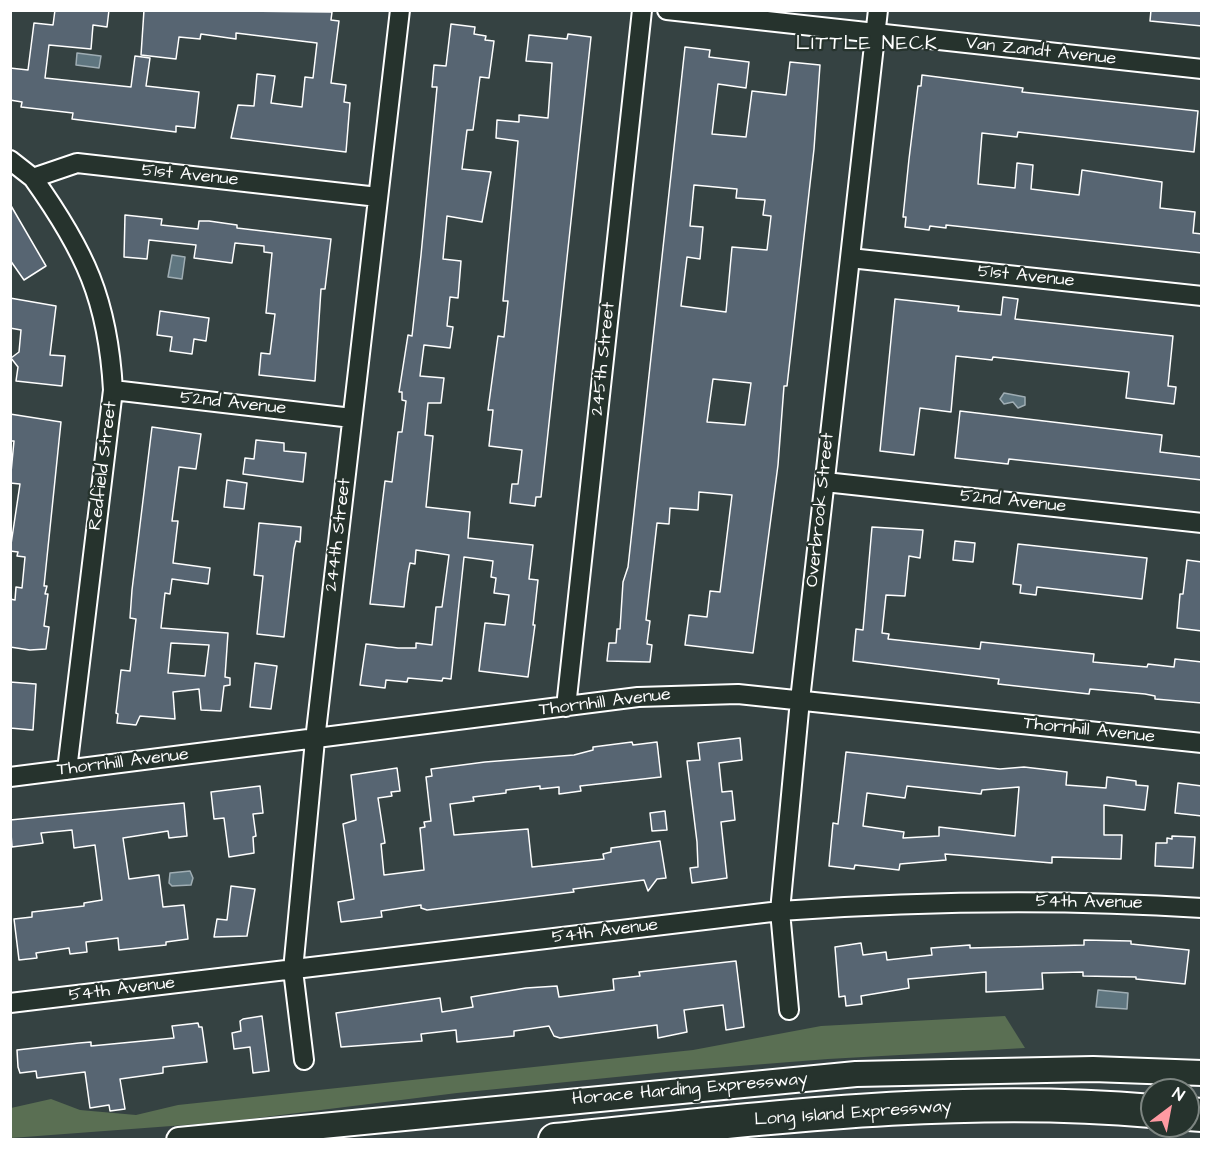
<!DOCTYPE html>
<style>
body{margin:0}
#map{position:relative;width:1212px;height:1150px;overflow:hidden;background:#354242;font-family:"Architects Daughter",sans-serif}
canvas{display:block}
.frame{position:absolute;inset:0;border:12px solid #fff;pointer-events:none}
.north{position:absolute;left:1140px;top:1078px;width:60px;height:60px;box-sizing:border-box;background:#26332d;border:2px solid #7d8581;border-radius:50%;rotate:32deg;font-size:16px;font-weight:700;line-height:24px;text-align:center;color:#fff}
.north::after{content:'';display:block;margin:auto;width:21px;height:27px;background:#ff9aa2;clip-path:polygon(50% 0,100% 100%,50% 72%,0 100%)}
</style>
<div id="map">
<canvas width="1212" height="1150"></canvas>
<div class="frame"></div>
<div class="north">N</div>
</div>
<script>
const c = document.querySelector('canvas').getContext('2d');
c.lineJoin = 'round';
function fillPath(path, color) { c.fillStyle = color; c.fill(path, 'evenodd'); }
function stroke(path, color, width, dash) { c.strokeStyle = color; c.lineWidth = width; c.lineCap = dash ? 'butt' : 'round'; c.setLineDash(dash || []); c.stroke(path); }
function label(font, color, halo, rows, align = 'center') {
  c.font = font + ' "Architects Daughter",sans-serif'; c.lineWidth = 4.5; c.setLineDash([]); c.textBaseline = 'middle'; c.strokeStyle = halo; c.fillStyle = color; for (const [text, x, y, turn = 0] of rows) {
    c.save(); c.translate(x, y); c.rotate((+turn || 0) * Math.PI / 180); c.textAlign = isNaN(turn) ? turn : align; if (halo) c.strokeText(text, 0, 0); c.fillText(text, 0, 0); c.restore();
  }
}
fillPath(new Path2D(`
 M1005,1016L1025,1048L828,1059L676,1071L457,1093L225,1122L11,1138V1108L51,1099L80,1110L136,1115L178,1105L693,1050L821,1026Z`), '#5a6f53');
const water = new Path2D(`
 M77,53L101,56L99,68L76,65Z
 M172,255L185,257L182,279L168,277Z
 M1004,393L1025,397V405L1018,408L1013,402L1004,404L1000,399Z
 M190,871L193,878L191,885L172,886L169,883L170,873Z
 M1098,990L1128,993L1127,1009L1096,1007Z`);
fillPath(water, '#5f7680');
stroke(water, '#9fadb3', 1.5);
const building = new Path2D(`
 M55,10H109L107,27L93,25L91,49L49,45L45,78L131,87L135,56L150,58L146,86L199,92L195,128L176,126V132L72,119L73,113L21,107L22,102L10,100V68L28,70L34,23L53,25Z
 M144,10L332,12L331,20L339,21L331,83L346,85L344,102L350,103L346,152L231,138L238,105L254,106L257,74L275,76L271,103L302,107L305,77L313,78L317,43L236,33V39L201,34L200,39L179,37L176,59L141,55Z
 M1151,10H1202V26L1150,21Z
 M451,24L475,27L474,34L486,36L485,40L494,41L489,78L480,77L473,130H467L462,169L491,172L482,222L447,216L443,259L461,261L458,298L450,297L447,326L453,327L450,348L424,345L420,376L444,378L441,403H428L425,435L433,436L426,507L470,512L468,538L533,545L529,579L538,580L533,625H535L528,677L479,671L485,623L505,625L509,595L494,593L496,578L491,577L493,561L464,557L451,679L443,678L442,681L408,678L407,682L386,680L385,688L360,685L366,644L398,648H416V643L432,645L436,607H442L449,555L416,550L415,564L410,563L408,573L404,607L370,604L385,481L392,482L398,432H402L406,401L402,400V392H399L408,335L412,336L421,255L437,87H432L434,65L446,66Z
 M568,34L591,37L541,497H536L535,506L510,503L512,484H518L522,450L489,446L493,410H488L498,336L504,337L508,301H503L518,141L496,138L497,120L519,122V115L548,118L552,63L526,61L529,35L567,39Z
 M685,47L710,50L709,57L749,62L746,88L718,84L712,134L746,137L752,91L786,95L790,62L820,65L814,149L787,386H784L778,465L753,653L685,645L689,615L707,617L710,591L720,592L732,495L699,492L698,510L670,508L669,524L657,523L646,620L650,621L647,644L652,645L650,662L607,661L609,643H616L617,629H620L623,582L628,567ZM694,185L737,189L736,198L765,200L763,215L771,216L767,250L732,247L726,312L681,306L687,257L700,259L703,227L690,226ZM713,379L751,383L745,425L707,422Z
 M922,75L1023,88L1022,92L1198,111L1194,152L1018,132L1017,137L982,133L978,184L1015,188L1017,163L1033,165L1031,189L1079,195L1082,170L1162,182L1160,208L1195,212L1193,233L1202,234V253L946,225V228L930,226L929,230L905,227L906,217H903L909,159L918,86H921Z
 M10,204L46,266L24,280L10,260Z
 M125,215L162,219L161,225L198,229L199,221H209L237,225V228L331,239L325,289H321L315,381L259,375L261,353L270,354L275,314L266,313L272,253L264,252V246L235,243L232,263L194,258L196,245L149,240L147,259L124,257Z
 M1003,297L1018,299L1015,319L1173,336L1168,386L1176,387L1174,404L1126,398L1129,372L993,357L992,360L956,356L951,412L920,408L914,455L880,451L895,299L959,306L958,311L1001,315Z
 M10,298L56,306L50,355L65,356L62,386L16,381L18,367L11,358L19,352L21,330L10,328Z
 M160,311L209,318L206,341L194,339L192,354L170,351L172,337L157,335Z
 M960,411L1162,435L1160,452L1202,457V480L1009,459L1008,464L955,458Z
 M10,414L61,422L44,586H47L45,594H48L44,626L49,627L46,649L30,650L10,647V599L15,600L16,587L22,588L25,557L17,556L18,552L10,551L20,484L10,483L14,441H10Z
 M152,427L201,434L196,469L179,467L172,521H178L173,563L210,568L208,584L172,579L170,594L165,593L161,628L228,633L225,677L230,678V685L224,686L221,711L201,710L199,689L173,692L175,719L140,716L136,725L117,723L118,714L116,713L121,670L130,671L136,619L130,618L132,590ZM171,643L209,645L205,676L168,673Z
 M256,440L284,443V451L306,453L303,482L243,474L245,458L254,459Z
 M227,480L247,483L244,509L224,507Z
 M259,523L301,527L300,542L296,541L294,549L284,637L257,634L263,576L254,575Z
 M872,527L923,530L920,558L909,556L905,596L886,595L882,633L889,634L888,639L980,649L981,642L1094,654L1093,662L1147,667L1148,664L1174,667L1175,659L1202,662V703L1155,699V696L1145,694L1090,689L1089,694L998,684L999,679L853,661L856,629L863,630Z
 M955,541L975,543L973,562L953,560Z
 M1018,544L1147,558L1142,599L1037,587L1036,595L1020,593L1021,585L1013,584Z
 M1187,560L1202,562V631L1177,628L1180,594H1183Z
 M255,663L277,666L271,709L250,707Z
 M10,682L36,684L33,730L10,728Z
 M740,738L742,760L719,763L722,792L732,791L735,820L721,822L727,878L692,883L690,868L698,867L697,842L687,761L700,760L698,743Z
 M632,742L633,745L657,742L661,777L580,786L581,791L559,794V787L540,789V786L506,790V793L473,797L474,801L450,804L454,835L528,829L532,867L604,859L603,854L611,852V848L660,841L666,878L657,879L648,891L644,880L573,889L574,892L427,910L421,908V905L381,911L382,917L341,922L338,902L354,899L343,824L356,820L351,775L397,768L400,791L391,792L392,796L378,798L385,843L381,844L384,875L424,870L420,828L425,827L424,822L431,821L426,777L432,776L431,769L485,762L574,755L593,750V747Z
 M846,752L1000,769L1024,767L1067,772L1066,785L1106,788L1107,777L1136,781V785L1148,786L1145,810L1104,805V835H1122L1121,859L1052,857V863L945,854L946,860L900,864L899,870L855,865L854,869L829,866L833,823L838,824ZM907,786L981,794L982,790L1019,787L1015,836L939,827V836L903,838L904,832L863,826L867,793L905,798Z
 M1178,783L1202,786V816L1175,813Z
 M260,786L263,813L253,814L256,836L253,837L254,853L229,857L224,818L214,819L211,792Z
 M184,803L187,836L169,838L168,831L123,838L129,879L159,875L163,907L184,905L188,939L166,942V945L119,950L118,938L86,942L87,952L70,954L69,948L36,953L37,958L19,960L14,919L32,917V912L84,906V903L102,900L95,845L74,848L72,830L41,833L43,843L12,847L10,820Z
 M665,811L667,830L652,831L650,813Z
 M1172,836L1195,837L1193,868L1155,866L1156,843H1167V838L1172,839Z
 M231,886L255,889L247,936L214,937L217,919L227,920Z
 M1084,940L1131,941V944L1189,950L1185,984L1136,979V977L1083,976V972L1042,973L1043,989L986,992V972L908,979L909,988L861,996L862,1004L846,1006L845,996L839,997L835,947L861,943L863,955L886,952L887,960L932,955L931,948L970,945V948L1084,945Z
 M736,961L744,1027L726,1030L723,1005L684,1010L687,1032L658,1038L657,1025L560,1038L554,1036L549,1026L514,1031V1036L457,1042L456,1030L421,1034L422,1041L341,1047L336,1013L440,998L442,1012L473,1007L471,997L526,988L557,986L559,997L614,990L613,979L640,976L639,972Z
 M262,1016L269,1071L253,1073L250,1047L234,1049L232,1033L241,1031L240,1021L243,1019Z
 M198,1023L199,1027H202L207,1062L163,1067V1073L120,1079L125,1109L110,1111L109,1105L90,1108L85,1072L37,1078L36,1071L20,1073L18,1067L17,1050L79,1043L91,1042V1046L174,1038L172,1026Z`);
fillPath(building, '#576572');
stroke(building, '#fff', 1.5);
const minor = new Path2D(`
 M667,10L1202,69
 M10,160L33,178L77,163L378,197
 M33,178C85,251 108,300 113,390L67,770
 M850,258L1202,296
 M113,390L352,418
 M825,482L1202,523
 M566,707L642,10
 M10,777L638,697L738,694L1202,743
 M10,1003L780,911C920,901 1061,899 1202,908
 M789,1010L780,911L800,700L878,10
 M304,1060L293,970L315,740L400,10`);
const secondary = new Path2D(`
 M179,1140L856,1074L1093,1069L1202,1073`);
const motorway = new Path2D(`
 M1188,1114L1202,1115
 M555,1140C752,1120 954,1093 1152,1111`);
stroke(minor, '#fff', 22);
stroke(secondary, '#fff', 28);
stroke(motorway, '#fff', 36);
stroke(minor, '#26332d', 18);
stroke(secondary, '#26332d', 24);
stroke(motorway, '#26332d', 32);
label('18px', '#fff', '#26332d', [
 ["Van Zandt Avenue",1041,52,6],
 ["51st Avenue",190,176,6],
 ["51st Avenue",1026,277,6],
 ["245th Street",604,359,-84],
 ["52nd Avenue",233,404,6],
 ["Redfield Street",104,466,-83],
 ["52nd Avenue",1013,502,6],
 ["Overbrook Street",821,510,-84],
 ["244th Street",339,535,-83],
 ["Thornhill Avenue",605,703,-7],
 ["Thornhill Avenue",1089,731,6],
 ["Thornhill Avenue",123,763,-7],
 ["54th Avenue",1089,903,1],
 ["54th Avenue",605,932,-7],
 ["54th Avenue",122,990,-7],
 ["Horace Harding Expressway",690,1090,-5],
 ["Long Island Expressway",853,1114,-4]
]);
c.letterSpacing = '1.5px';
label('20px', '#fff', '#26332d', [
 ["LITTLE NECK",867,45]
]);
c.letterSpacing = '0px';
</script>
